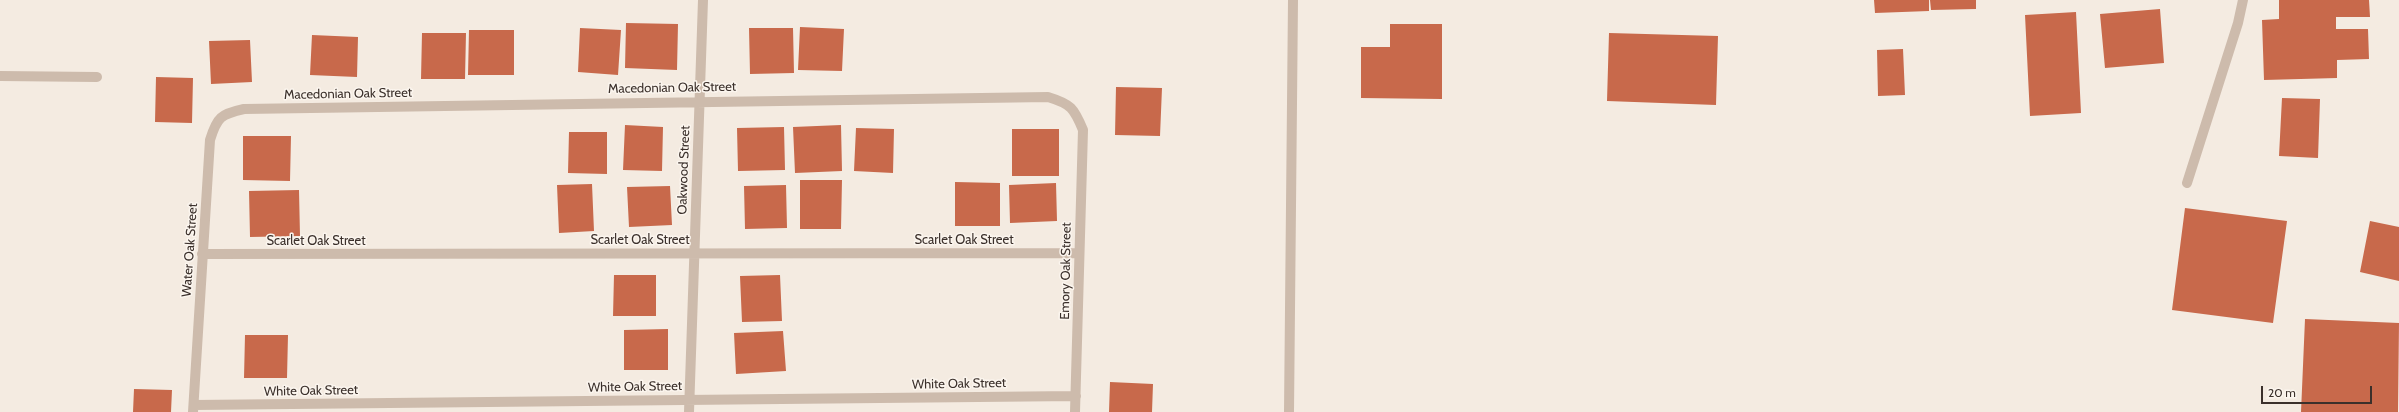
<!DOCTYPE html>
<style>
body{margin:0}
#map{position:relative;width:2399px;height:412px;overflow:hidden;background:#f4ebe1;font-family:Cabin,sans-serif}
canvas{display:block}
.scale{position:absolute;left:2261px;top:386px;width:111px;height:18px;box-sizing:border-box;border:2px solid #3b302b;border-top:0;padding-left:5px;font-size:12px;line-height:14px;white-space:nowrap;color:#3b302b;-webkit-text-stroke:3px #fbf5ee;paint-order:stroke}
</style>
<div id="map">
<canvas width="2399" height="412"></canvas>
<div class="scale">20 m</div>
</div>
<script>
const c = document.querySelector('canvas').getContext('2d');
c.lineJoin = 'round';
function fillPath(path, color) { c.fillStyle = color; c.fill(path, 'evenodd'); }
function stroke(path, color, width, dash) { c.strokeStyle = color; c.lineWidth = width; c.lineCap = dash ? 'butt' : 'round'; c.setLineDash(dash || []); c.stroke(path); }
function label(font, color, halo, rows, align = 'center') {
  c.font = font + ' Cabin,sans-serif'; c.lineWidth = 3; c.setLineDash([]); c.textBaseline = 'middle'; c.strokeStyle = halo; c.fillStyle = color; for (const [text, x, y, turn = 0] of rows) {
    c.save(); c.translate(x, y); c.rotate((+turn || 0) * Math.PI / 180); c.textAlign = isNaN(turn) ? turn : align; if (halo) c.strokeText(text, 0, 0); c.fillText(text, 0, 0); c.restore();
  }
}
fillPath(new Path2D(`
 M1874,0H1929V11L1875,13Z
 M1930,0H1976V9L1931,10Z
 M2279,0H2369L2370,17H2336V29H2368L2369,59L2337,60V78L2264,80L2262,20L2279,19Z
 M2160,9L2164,63L2105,68L2100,14Z
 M2076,12L2081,113L2030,116L2025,15Z
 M626,23L678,24L677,70L625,68Z
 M1390,24H1442V99L1361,98V47H1390Z
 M800,27L844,29L842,71L798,70Z
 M580,28L621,30L618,75L578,72Z
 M749,28H793L794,73L750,74Z
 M469,30H514V75H468Z
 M422,33H466L465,79H421Z
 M1609,33L1718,36L1716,105L1607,101Z
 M312,35L358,37L357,77L310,75Z
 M250,40L252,82L211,84L209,41Z
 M1903,49L1905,95L1878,96L1877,50Z
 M156,77L193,78L192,123L155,122Z
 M1116,87L1162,88L1160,136L1115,135Z
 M2282,98L2320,99L2318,158L2279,156Z
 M625,125L663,127L662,171L623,170Z
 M841,125L842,171L795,173L793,127Z
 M784,127L785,170L738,171L737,128Z
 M856,128L894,129L893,173L854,171Z
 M1012,129H1059V176H1012Z
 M569,132H607V174L568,173Z
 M243,136H291L290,181L243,180Z
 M800,180H842L841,229H800Z
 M955,182L1000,183V226H955Z
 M1056,183L1057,221L1010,223L1009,185Z
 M592,184L594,231L559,233L557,185Z
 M786,185L787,228L745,229L744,186Z
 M670,186L672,225L629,227L627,187Z
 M299,190L300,236L250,237L249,191Z
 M2185,208L2287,221L2273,323L2172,310Z
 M2370,221L2399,227V281L2360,272Z
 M614,275H656V316H613Z
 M780,275L782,321L742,322L740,276Z
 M2305,319L2399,323L2398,412H2301Z
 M668,329V370H624V330Z
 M783,331L786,371L736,374L734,333Z
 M245,335H288L287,378H244Z
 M1110,382L1153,384L1152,412H1109Z
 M134,389L172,390L171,412H133Z`), '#c8694b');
stroke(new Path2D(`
 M0,76L97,77
 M2187,183L2238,23L2243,0
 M202,254L1079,253
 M194,405L1076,396
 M193,412L210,140C217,117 221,114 244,109L1048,97C1071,104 1074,108 1083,130L1075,412
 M689,412L703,0
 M1289,412L1293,0`), '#cdbbac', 10);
label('13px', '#3b302b', '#fbf5ee', [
 ["Macedonian Oak Street",672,88,-1],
 ["Macedonian Oak Street",348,94,-1],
 ["Oakwood Street",684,170,-88],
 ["Scarlet Oak Street",640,240],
 ["Scarlet Oak Street",964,240],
 ["Scarlet Oak Street",316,241],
 ["Water Oak Street",190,250,-86],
 ["Emory Oak Street",1066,271,-89],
 ["White Oak Street",959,384,-1],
 ["White Oak Street",635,387,-1],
 ["White Oak Street",311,391,-1]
]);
</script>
